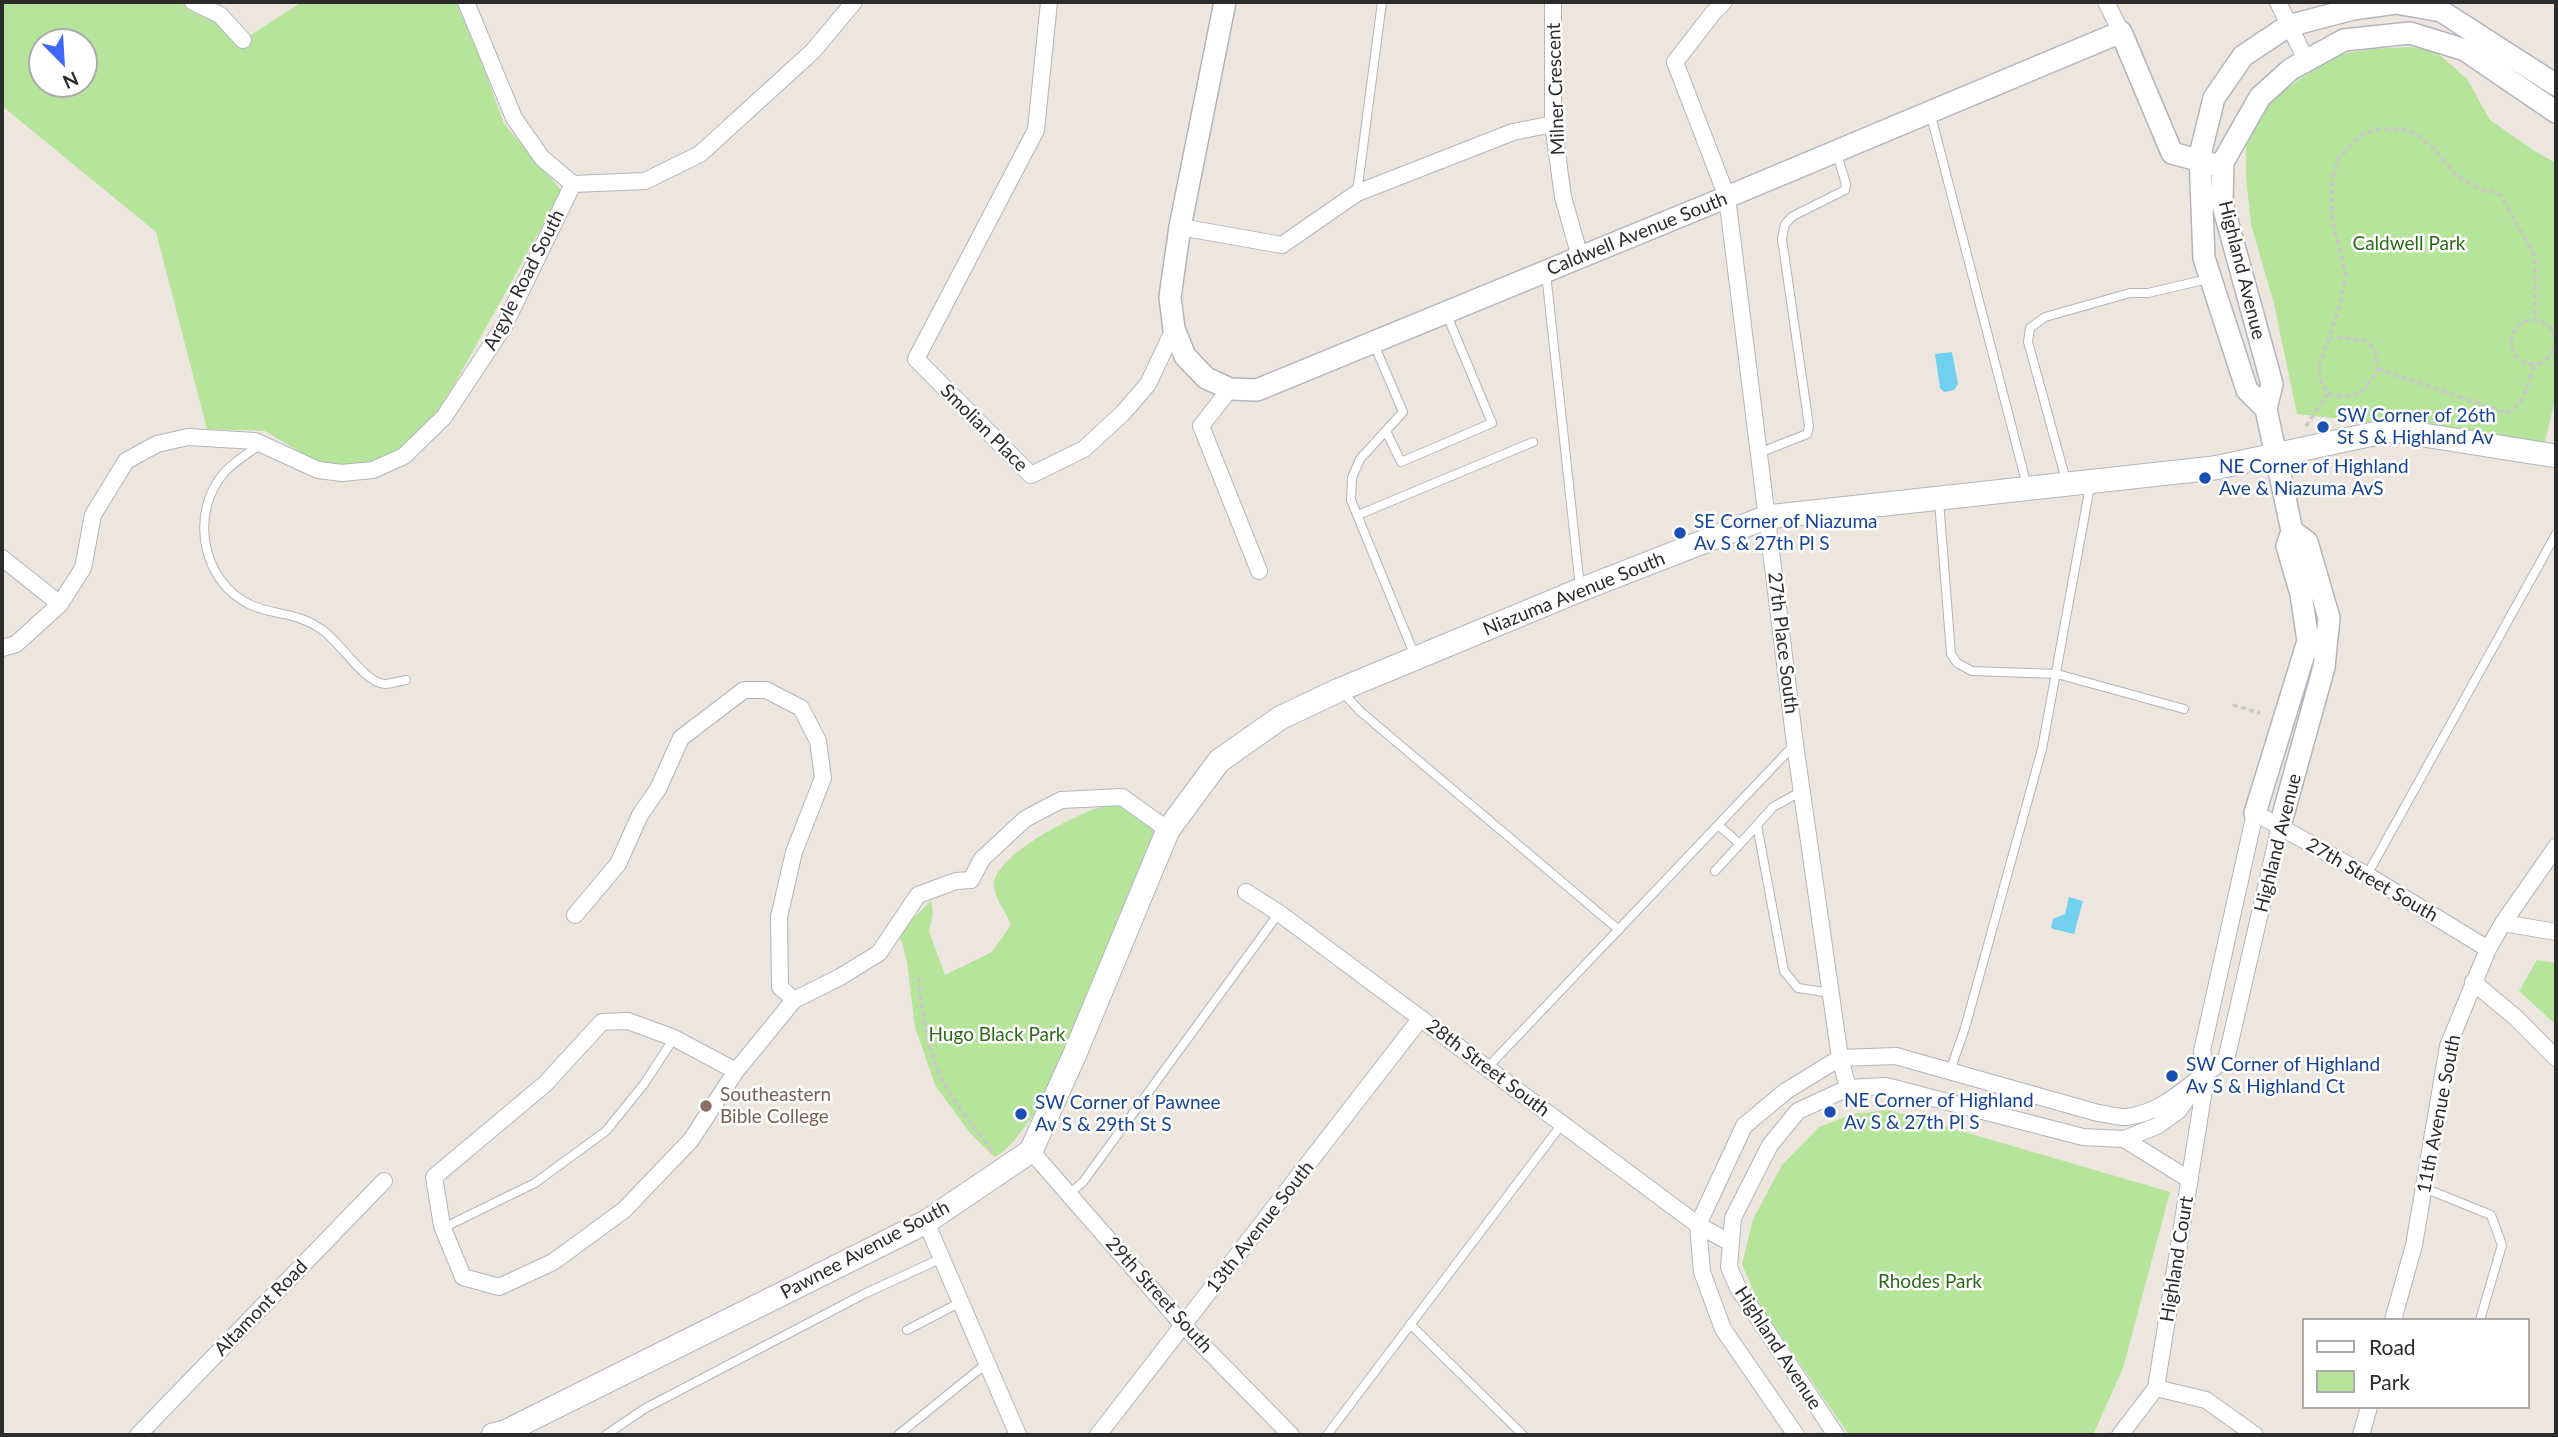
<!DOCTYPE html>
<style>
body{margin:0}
#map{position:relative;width:2558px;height:1437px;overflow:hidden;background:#ede6de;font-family:Lato,sans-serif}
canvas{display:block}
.frame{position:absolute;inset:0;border:4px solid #2c2c2c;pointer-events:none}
.legend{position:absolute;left:2302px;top:1318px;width:228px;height:91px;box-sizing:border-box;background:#fff;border:2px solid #ababab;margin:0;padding:9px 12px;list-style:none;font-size:21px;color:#2c2c2c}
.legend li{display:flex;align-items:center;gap:14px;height:35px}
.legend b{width:35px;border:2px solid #ababab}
.north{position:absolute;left:28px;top:28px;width:70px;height:70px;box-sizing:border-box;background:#fff;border:2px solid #ababab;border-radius:50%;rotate:156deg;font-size:19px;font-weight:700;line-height:28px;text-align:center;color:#2c2c2c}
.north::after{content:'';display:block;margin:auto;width:24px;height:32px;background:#3e66fa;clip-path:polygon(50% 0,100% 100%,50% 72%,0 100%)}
</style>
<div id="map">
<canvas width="2558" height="1437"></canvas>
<div class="frame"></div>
<ul class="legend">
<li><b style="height:9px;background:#fff"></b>Road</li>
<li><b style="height:19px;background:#b5e49a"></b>Park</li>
</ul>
<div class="north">N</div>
</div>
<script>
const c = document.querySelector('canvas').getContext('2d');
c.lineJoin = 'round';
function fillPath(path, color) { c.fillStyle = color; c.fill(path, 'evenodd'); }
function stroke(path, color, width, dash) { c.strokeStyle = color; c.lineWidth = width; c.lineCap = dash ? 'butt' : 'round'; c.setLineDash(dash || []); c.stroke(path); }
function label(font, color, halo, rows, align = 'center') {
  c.font = font + ' Lato,sans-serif'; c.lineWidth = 5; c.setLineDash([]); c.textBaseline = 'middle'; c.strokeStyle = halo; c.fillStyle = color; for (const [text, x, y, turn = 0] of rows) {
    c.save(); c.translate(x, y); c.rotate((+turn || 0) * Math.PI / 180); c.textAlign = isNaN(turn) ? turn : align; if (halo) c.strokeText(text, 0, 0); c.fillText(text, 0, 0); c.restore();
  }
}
fillPath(new Path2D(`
 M2,2H178L212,19L243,40L302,2H460L504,124L562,191L435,419L397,452L357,467L320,464L265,431L207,429L156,232L2,106ZM42,42H84V84H42Z
 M2408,47L2434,50L2467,79L2490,120L2536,152L2556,163V395L2545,442L2297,414L2274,304L2251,224L2246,177V138L2262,105L2335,55L2372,49Z
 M1120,804L1146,820L1160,835L1040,1106C1029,1120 1010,1151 994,1157L970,1133L935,1085L915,1027L907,962L902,942L899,937L907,924L931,901L933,913L929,931L945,975L992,952L1011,925C1007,913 995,900 994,886C993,857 1065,821 1089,811C1099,807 1110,806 1120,804Z
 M2537,960L2556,963V1025L2519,991Z
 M1889,1110L2170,1192L2123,1368L2093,1435H1849L1759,1304L1742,1264L1753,1219L1782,1165L1819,1127L1853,1114Z`), '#b5e49a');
fillPath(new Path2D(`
 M1952,352L1958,384L1954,390L1944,392L1940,388L1935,354Z
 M2069,897L2083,901L2074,934L2053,929L2051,927L2053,919L2065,914Z`), '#71d1ef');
const service = new Path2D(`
 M1930,112L2027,486
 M1357,193L1382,2
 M1546,273L1580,587
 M1373,342L1403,412L1360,459L1352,478L1351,500L1415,656
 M1386,431L1401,462L1492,423L1446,313
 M261,444C249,453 233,462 224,473C189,513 202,583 251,605C276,616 297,612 321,629C340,641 364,683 385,684C391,684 399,681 406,680
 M1759,453L1807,434L1809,426L1782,239L1785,224L1793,216L1845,190L1846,184L1837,154
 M2066,480L2028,342L2030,328L2045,317L2130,293H2148L2208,279
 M1939,501L1951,654L1957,663L1972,671L2057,674L2184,709
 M1358,515L1533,442
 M1343,693L1361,712L1619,930
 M1718,825L1740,844L1773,807L1802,791
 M1757,825L1784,971L1798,988L1830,993
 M1715,871L1740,844
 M2367,875L2556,534
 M1487,1068L1795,744
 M1950,1071L1965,1028L2042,749L2090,486
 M2424,1188L2491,1215L2502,1245L2480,1320
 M1069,1194L1083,1182L1279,913
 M443,1228L535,1183L606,1131L644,1084L674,1038
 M1410,1324L1523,1435
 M907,1330L961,1302
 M606,1435L644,1409L864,1294L942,1258
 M898,1435L987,1363
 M1327,1435L1562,1124`);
const minor = new Path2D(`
 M193,2L220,15L243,40
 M466,2L514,118L542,158L573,184
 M1049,2L1036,130L916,359L1031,475L1084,449L1123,413L1148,384L1174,329
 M1553,2V124L1563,197L1580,257
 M1724,2L1713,13L1675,62L1727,197L1795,744L1840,1058L1848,1088
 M2106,2L2121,32
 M2278,2L2306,60
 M573,184L645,181L700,154L813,51L854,2
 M1180,227L1282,245L1357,193L1513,132L1553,124
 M1230,389L1201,426L1259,571
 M2,558L60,604
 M2,648L16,644L60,604L83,568L93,515L126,461L157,444L188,437L255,441L318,470L342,473L373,470L404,456L444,417L504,326L573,184
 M1246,892L1279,913L1698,1225L1731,1243
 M575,915L618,864L640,815L658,789L681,738L744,690H766L801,708L818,741L823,778L794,852L779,917L780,987L794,1000L840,977L879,953L918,895L956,881L971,880L982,859L1025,819L1061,800L1122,797L1168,830
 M2503,923L2556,932
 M2473,982L2515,1017L2556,1058
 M628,1021L674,1038L736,1071L691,1140L624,1210L553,1262L499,1287L463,1277L442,1226L434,1177L545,1084L602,1022Z
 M736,1071L794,1000
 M2124,1139L2190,1180
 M1031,1151L1183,1325L1291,1435
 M926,1222L1018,1435
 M2393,1320L2414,1245L2448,1046L2488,949L2503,923L2556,847
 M2156,1388L2206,1400L2255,1435
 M138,1435L384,1181
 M1098,1435L1421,1018
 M1796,1435L1723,1329L1702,1272L1698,1225L1744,1126L1786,1091L1840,1058L1896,1056L2098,1113C2107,1114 2117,1117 2126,1117C2167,1113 2193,1078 2226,1060L2280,826
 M1836,1435L1738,1288L1729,1267L1733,1218L1770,1145L1798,1111L1848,1088L1886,1086L2083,1137L2124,1139L2157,1126L2178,1111L2195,1088
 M2120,1435L2156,1388L2207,1071L2202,1051L2255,813L2367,875L2488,949
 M2361,1435L2369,1407`);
const tertiary = new Path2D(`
 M1225,2L1180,227L1170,297L1174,329L1185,356L1206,378L1230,389L1257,390L1727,197L2121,32L2172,153L2223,167
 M2266,409L2247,390L2204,258L2200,155L2214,98L2243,56L2288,26L2353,9L2396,3L2441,11L2556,85
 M2255,813L2308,641L2301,594L2287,546L2292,531L2266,409L2272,384L2222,202L2223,162L2260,97L2291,69L2344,40L2410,33L2465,50L2556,112
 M2280,826L2324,667L2329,618L2307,542L2292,531`);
const secondary = new Path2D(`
 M493,1435L505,1432L926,1222L1031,1151L1074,1056L1168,830L1219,761L1280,718L1339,690L1580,590L1767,517L2214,468L2392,430L2556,456`);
stroke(service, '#b2b5bf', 10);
stroke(minor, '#b2b5bf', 18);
stroke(tertiary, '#b2b5bf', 24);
stroke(secondary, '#b2b5bf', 25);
stroke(new Path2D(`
 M2511 342a22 22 0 1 1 44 0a22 22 0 1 1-44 0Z
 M2378,369L2507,413C2526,404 2527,382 2535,365
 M2328,394C2357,401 2363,393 2378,369L2374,348L2364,340L2331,337
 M2306,426L2328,394L2321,382L2319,367L2340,305L2346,276L2332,219V180L2339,158L2360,136L2376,129H2403L2416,134L2433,148L2456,175L2481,190L2495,192L2501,196L2535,257V320
 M2233,705L2260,713
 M919,978C918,990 921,1000 923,1011C932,1081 954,1099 993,1152`), '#c8c8c8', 3.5, [5, 3.5]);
stroke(service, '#fff', 8);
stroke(minor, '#fff', 16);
stroke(tertiary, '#fff', 21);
stroke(secondary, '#fff', 23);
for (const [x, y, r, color] of [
 [2323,427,7,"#1a4fb4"],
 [2205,478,7,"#1a4fb4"],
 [1680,533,7,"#1a4fb4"],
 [2172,1076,7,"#1a4fb4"],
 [706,1106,7,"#8d6e63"],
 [1830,1112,7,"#1a4fb4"],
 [1021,1114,7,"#1a4fb4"]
]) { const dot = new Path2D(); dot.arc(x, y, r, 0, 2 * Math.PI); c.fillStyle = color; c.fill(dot); stroke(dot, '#fff', 2.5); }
label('19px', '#2c2c2c', '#fff', [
 ["Milner Crescent",1556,89,-92],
 ["Caldwell Avenue South",1637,234,-22],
 ["Highland Avenue",2242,270,76],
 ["Argyle Road South",524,280,-63],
 ["Smolian Place",984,428,45],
 ["Niazuma Avenue South",1574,594,-22],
 ["27th Place South",1783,643,83],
 ["Highland Avenue",2278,843,-76],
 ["27th Street South",2372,880,30],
 ["28th Street South",1488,1068,37],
 ["11th Avenue South",2439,1114,-79],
 ["13th Avenue South",1260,1227,-52],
 ["Pawnee Avenue South",865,1250,-28],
 ["Highland Court",2177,1259,-81],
 ["29th Street South",1159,1295,48],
 ["Altamont Road",261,1308,-46],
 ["Highland Avenue",1778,1348,57]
]);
label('19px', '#2d6a1a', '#fff', [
 ["Caldwell Park",2409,244],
 ["Hugo Black Park",997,1035],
 ["Rhodes Park",1930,1282]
]);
label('19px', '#164399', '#fff', [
 ["SW Corner of 26th",2337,416],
 ["St S & Highland Av",2337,438],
 ["NE Corner of Highland",2219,467],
 ["Ave & Niazuma AvS",2219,489],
 ["SE Corner of Niazuma",1694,522],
 ["Av S & 27th Pl S",1694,544],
 ["SW Corner of Highland",2186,1065],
 ["Av S & Highland Ct",2186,1087],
 ["NE Corner of Highland",1844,1101],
 ["Av S & 27th Pl S",1844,1123],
 ["SW Corner of Pawnee",1035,1103],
 ["Av S & 29th St S",1035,1125]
], 'left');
label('19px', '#785e54', '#fff', [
 ["Southeastern",720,1095],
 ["Bible College",720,1117]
], 'left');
</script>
